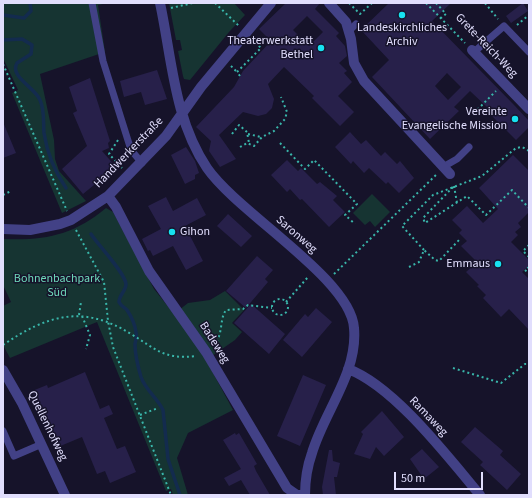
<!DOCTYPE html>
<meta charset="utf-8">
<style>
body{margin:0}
#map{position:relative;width:532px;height:498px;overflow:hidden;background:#16132a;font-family:"Source Sans 3",sans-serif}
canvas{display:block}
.frame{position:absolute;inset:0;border:4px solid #e1defd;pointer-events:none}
.scale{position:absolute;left:394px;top:472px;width:89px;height:18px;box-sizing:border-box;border:2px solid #e1defd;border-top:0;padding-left:5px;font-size:12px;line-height:14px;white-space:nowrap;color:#e1defd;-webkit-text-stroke:3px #16132a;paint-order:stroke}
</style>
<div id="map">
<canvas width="532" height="498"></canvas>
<div class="frame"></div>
<div class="scale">50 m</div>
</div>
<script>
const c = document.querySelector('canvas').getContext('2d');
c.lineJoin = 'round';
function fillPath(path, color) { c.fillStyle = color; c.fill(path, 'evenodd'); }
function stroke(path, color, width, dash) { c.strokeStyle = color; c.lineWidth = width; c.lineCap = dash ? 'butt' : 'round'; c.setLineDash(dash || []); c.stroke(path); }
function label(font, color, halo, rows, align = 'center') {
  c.font = font + ' "Source Sans 3",sans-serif'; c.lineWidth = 3; c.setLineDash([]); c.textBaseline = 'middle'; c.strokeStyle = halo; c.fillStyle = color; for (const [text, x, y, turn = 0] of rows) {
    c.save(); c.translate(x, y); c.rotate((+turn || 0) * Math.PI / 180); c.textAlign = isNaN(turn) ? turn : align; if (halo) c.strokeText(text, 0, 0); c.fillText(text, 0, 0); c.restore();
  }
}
fillPath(new Path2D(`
 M3,3H108L98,5L105,52L40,74L54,140L55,159L59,171L86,201L62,213L12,93L18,90L3,58Z
 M169,3H234L245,15L229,32L190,80L184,79L183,76L178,51L182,50L180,40H176Z
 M372,194L390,212L375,227L370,221L365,225L353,213Z
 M106,208L113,212L154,289L174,314L188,303L210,300L225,291L244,310L232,323L242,332L235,340L206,360L233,410L188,433L177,458L188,495H173L171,489L166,491L97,322L10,358L3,345V306L11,302L3,285V239C44,241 74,235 106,208Z`), '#163432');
stroke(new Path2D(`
 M3,15L24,18L31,11L30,3
 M3,40L22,39L32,45L31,54L17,63C9,77 35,87 40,100C45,111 43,122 44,133C47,153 55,172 66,188
 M91,234C98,245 125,273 126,284C126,291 119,295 119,302C121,306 124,307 127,310C131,316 135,325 136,332C137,336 136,340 135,344C135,355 138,367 141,377C146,391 157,397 163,410L168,459L180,495`), '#132b4e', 3.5);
fillPath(new Path2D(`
 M286,3H320L315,9L339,33L336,36L345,46L347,56L339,63L347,71L344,73L352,82L338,96L354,112L340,126L312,98L314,96L284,67L268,84L274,99L272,108L266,114L258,116L243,112L219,135L236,159L220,167L209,151L211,141L196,127L234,87L243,71L271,41L259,29ZM307,16L323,32L309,46L293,30Z
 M389,3H451L432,21L515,106L529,121V127L516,140L486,110L488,108L470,91L454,107L459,111L430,139L372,77L389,60L361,30ZM447,73L461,87L448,100L435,86Z
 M523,3L528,11L511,23L506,16Z
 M157,70L167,99L145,105L141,92L124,97L120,81Z
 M90,78L110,141L108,143L109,148L102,151L116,167L83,194L62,169L87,146L73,113L77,111L69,87Z
 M3,122L16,153L3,158Z
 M350,132L361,144L366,140L381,156L385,152L397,164L400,161L414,178L399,193L388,182L386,184L369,168L364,173L353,161L351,164L335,147Z
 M186,147L195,161L199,173L195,175V179L185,184L171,155Z
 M513,155L529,171V212L518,223L521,227L515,232L518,235L511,242L529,260V266L522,272L529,279V330L509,309L501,317L483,298L486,295L477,286L479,285L466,272L477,262L461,246L467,241L459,233L462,230L452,220L467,206L483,223L498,209L479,188Z
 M287,160L298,171L301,168L317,184L320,182L337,196L333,200L345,212L329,227L302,199L300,200L290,189L287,192L271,175Z
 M166,197L173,211L197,198L206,215L185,226L203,261L186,270L173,246L153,256L150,250L148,251L142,239L161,229L148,206Z
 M228,214L252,236L241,247L217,226Z
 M257,256L273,270L265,279L268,282L246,308L226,291Z
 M251,304L285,334L269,354L234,323Z
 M316,308L332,322L302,357L283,340L305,314L308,317Z
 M85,372L100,409L109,405L113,414L104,418L117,449L125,446L136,472L110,483L105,471L97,474L82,437L58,447L43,410H40L32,391L47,385L48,388Z
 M303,375L326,385L300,446L277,436Z
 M382,411L404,437L384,456L376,447L370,459L354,454L363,434L361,432Z
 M475,427L503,451L500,455L521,474L507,490L480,465L483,462L461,442Z
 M235,433L236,435L239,433L257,464L254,466L256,471L270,495H250L241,480L229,486L224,478L241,469L223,440Z
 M422,449L439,467L424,479L410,459Z
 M329,450H332L333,461L340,463L337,477H334L336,495H323L322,487Z`), '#27204a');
stroke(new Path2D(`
 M215,3L239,26
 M349,3L360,14L372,3
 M426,3L465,43
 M436,3L446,14L441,18
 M485,3L498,19
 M171,8L193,3
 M517,25L529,15
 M3,64L67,211
 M231,66L237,72
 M240,76L237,72L261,48L253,40
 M474,113L496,91
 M232,134L239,125L247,132L249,143
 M248,134L261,137
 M118,140L109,154L122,168
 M280,143L305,169L314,160L357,204L345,215L355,224
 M240,147L247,143L254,146L262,137L274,131L285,119L287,112L281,97
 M454,186L457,203
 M453,187L423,218L425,223L467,196L486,215L512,190L529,208
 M3,195L11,191
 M76,230L104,282L108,321L113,347L171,495
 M529,245L523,251L529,257
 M424,250L402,226L433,195L482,176L516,148L522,147L529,151
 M409,267L419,262L424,250L435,260L439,261L459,240
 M529,267L525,270L529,274
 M334,274L437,174
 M272 307a8 8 0 1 1 16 0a8 8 0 1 1-16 0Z
 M286,302L308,277
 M79,315L81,302
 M82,316L90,335L86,349
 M3,345C47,315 83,304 131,334C156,349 164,360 196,356
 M214,346C224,332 219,320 226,310L243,309L248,305L272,308
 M453,368L501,383L525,364H529
 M140,415L158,408`), '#39b6aa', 2, [2, 3]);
stroke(new Path2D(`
 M92,3L103,61L131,150L142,163
 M349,31L356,24
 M474,52L504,26L529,52
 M443,167L457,159L469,147
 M3,431L14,456L42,444`), '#424186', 7);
stroke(new Path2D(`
 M160,3C172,59 174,119 207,168C238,213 351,279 354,328C358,373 324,412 312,453C307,467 305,481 305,495
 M329,3L346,22L351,39L354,63L364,81L450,174
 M472,50L529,109
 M108,196L116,207L149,271L206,352L287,488L297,495H305
 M3,229L30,230L60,224L71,220L108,196L166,136L201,87L271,3
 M348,369C394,386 448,457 480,495
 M3,370L22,403L65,495`), '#424186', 10);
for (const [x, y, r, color] of [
 [402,15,4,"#17e1f0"],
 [321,48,4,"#17e1f0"],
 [515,119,4,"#17e1f0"],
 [172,232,4,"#17e1f0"],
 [498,264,4,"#17e1f0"]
]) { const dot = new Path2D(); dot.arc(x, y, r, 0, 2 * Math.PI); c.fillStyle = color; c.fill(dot); stroke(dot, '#16132a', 1.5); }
label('12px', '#e1defd', '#16132a', [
 ["Landeskirchliches",402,28,"center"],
 ["Archiv",402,42,"center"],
 ["Theaterwerkstatt",313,41],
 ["Bethel",313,55],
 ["Vereinte",507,112],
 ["Evangelische Mission",507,126],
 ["Gihon",180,232,"left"],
 ["Emmaus",490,264]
], 'right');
label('12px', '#e1defd', '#16132a', [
 ["Grete-Reich-Weg",486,46,46],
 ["Handwerkerstraße",129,153,-46],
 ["Saronweg",296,235,41],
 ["Badeweg",214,343,58],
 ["Ramaweg",428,417,46],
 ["Quellenhofweg",47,426,64]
]);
label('12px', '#6edabb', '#16132a', [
 ["Bohnenbachpark",57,279],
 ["Süd",57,293]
]);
</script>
